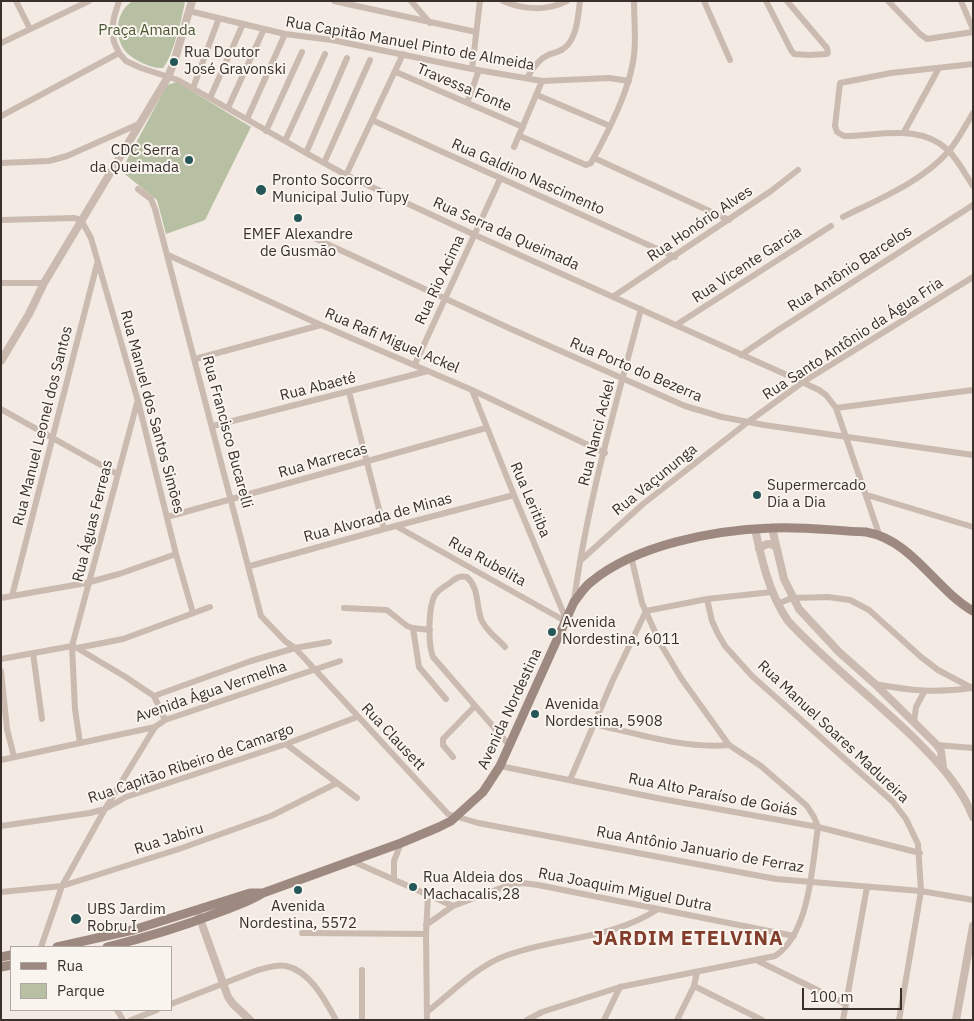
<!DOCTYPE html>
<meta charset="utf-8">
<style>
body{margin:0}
#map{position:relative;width:974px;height:1021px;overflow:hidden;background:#f2eae3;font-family:"IBM Plex Sans",sans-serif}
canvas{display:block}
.frame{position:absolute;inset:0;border:2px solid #39302c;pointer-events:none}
.legend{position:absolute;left:10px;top:946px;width:162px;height:65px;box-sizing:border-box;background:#faf4ef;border:1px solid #ada6a1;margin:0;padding:6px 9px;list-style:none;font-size:15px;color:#39302c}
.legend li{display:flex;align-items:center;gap:10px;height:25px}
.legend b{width:25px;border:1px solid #ada6a1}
.scale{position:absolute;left:802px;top:988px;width:100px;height:22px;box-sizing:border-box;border:2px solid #39302c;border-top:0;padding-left:6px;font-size:15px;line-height:18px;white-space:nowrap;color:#39302c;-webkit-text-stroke:4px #faf4ef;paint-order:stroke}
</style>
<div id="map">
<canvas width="974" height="1021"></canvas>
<div class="frame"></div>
<ul class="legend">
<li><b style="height:6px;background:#9d8980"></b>Rua</li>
<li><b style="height:14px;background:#b8c0a3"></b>Parque</li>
</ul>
<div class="scale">100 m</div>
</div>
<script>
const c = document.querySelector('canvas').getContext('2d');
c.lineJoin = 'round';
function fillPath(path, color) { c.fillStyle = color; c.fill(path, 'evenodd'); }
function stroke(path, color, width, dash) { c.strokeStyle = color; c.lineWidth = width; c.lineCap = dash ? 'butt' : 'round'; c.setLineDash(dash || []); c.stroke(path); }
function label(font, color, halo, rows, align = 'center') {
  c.font = font + ' "IBM Plex Sans",sans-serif'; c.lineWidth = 4; c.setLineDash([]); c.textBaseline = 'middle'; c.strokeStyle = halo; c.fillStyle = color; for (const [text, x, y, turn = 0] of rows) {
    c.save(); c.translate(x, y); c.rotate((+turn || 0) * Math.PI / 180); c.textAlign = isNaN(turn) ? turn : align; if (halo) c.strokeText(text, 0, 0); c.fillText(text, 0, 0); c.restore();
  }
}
fillPath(new Path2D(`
 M133,1H185C183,15 172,59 163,68C152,69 135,61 127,53C113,39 115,11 133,1Z
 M177,82L251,127L205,220L166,234L157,200L121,171L167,85Z`), '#b8c0a3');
stroke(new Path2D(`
 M16,1L30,29
 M119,1L114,17L112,31L114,42L119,53L126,61L141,68L178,80L306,153L346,175L475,235L787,375L819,390L826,395L836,408L879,534
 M334,1L476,32
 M411,1L430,23
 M503,1C524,10 547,11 567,1
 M704,1L730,60
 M766,1L791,50L794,54L809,55L827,54L828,53L827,48L787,1
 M888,1L920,34L927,39L973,32
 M961,1L973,29
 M189,11L285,34L332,40L472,69L542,81L609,78L629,81
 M1,43L89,1
 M973,64L891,73L840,83L835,126L837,132L844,136C879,136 920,123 948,150C958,160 965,174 973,186
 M472,69L480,1
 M396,72L523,127
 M527,78C532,69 539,59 548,55C553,53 559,52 563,49C577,40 578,16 580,1
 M193,88L219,18
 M537,95L610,126
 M210,98L243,24
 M467,103L479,70
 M228,108L264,29
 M1,116L119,53
 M247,119L285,34
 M372,120L675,257
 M266,131L302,52
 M904,132L939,68
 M520,136L586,165L591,163C606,136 626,97 632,67C637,46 634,23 634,1
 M285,141L325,54
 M514,147L542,81
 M306,153L347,58
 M594,158L729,220
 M1,163L49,161L67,156L141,123
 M324,163L370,60
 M346,175L403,54
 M138,189L151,199L155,209L261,616L285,641L295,648L448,814L478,823L776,879L921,891L973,900
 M843,217C879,199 920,183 948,152C958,141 965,126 973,113
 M1,220L74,218L81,220L91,238L138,401L176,554L193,613
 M312,237L511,329L685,406L722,417L764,425L973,455
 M168,255L321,325L472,390L605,453
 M1,283H44
 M614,296L771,191L798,170
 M676,325L831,226
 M741,355L775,332L973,205
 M195,359L321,325
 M415,364L500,179
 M472,390L514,495L566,619
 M349,392L384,529
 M836,408L973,390
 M1,409L117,474
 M213,426L428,371
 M867,495L973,527
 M167,517L486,428
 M396,526L565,621
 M580,561L643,504L748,422L803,382L973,277
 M250,566L384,529L514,495
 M12,596L97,264
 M1,598L86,583L119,574L176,554
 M707,599L712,621L718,634L725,646L752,676L893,802L906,819L918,844L921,891L899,1020
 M574,601C587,503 616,404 641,309
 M777,604L792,598L828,597L850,600L869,610L921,657L938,670L972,688
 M344,608L387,610L407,626L413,628L430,630
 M413,628L419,667L446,699
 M505,647C497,638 485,630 481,619C476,604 479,588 467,577C460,575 455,578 450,583C445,586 438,590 435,595C428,607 428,644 433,657L510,746
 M77,648L124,676L154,696L165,720
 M33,653L42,719
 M1,659L72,646L77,648L123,639L210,607
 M1,671L7,729L14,757
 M875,684C911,691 936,693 972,688
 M154,696L251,661L295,648L329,642
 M914,723L916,707L924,692
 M594,724C638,734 684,749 729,745
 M80,743L75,709L72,646L137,403
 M286,744L357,798
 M937,745L973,748
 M453,757L443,745V739L475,706
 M1,760L155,727L165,720L340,661
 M500,766L662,799L818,827L920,853
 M570,780L612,682L646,611L707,599L772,592
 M1,826L90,813L105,809L126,797L286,744L357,717
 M352,861L453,906
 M394,879V861L401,843
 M1,892L62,886L179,849L271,816L337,783
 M426,925L453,906L509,885L522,883L538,885L794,936
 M302,933L426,934
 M41,947L62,886L105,809L155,727
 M758,961L846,1004
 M362,970V1020
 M694,986L762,1020
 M171,1004L258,970C267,968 277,964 286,966C310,971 325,1000 336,1020
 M117,1010L123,1020
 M427,1012C450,994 477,966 505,956C555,937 611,940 658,909
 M131,1020L157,1010
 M427,1020L426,934L428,895
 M527,1020L542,1012L620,987L775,956C810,933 812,866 818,827L814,817L807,806L761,766L729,745L681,678L660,643L642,603L631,556
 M604,1020L620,987
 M677,1020L694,986L697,972
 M843,1020L867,887`), '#cabaaf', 6);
stroke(new Path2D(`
 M1,361L29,314L44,283L168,77L174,62L192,1
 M772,528L784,579L799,609L839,652L875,684L937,745L941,751L943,768
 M755,529C762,561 769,593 788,621C827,663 873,698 914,738C937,761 961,786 973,817
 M759,549C765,544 769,542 776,547
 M199,916L228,997L233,1004L250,1020
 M956,1020L973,926`), '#cabaaf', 8);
stroke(new Path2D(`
 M57,947L133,930L250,893H263
 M107,947C144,938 181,927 217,913C233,907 249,902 263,893L401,843L439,827L451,821L483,792L500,766L574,602C579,596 584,587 591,582C635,545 714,530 771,528C802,526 835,531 866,532C912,540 935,589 973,611
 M1,957L11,955
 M1,967L11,965`), '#9d8980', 9);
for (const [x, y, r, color] of [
 [174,62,5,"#255758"],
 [189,160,5,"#255758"],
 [261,190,6,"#255758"],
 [298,218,5,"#255758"],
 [757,495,5,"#255758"],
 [552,632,5,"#255758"],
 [535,714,5,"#255758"],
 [413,887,5,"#255758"],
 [298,890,5,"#255758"],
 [76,919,6,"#255758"]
]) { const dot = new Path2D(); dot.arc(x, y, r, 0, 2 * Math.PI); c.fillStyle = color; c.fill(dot); stroke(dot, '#faf4ef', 2); }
label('15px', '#4a5632', '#faf4ef', [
 ["Praça Amanda",147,31]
]);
label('15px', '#39302c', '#faf4ef', [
 ["Rua Capitão Manuel Pinto de Almeida",410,44,10],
 ["Travessa Fonte",464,88,23],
 ["Rua Galdino Nascimento",528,177,24],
 ["Rua Honório Alves",700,224,-34],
 ["Rua Serra da Queimada",506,234,24],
 ["Rua Vicente Garcia",747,265,-33],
 ["Rua Antônio Barcelos",850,269,-33],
 ["Rua Rio Acima",440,280,-65],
 ["Rua Santo Antônio da Água Fria",853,339,-33],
 ["Rua Rafi Miguel Ackel",392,341,23],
 ["Rua Porto do Bezerra",636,370,23],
 ["Rua Abaeté",318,387,-14],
 ["Rua Manuel dos Santos Simões",152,412,75],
 ["Rua Manuel Leonel dos Santos",43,426,-76],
 ["Rua Francisco Bucarelli",227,432,75],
 ["Rua Nanci Ackel",597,433,-76],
 ["Rua Marrecas",323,461,-16],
 ["Rua Vaçununga",655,480,-39],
 ["Rua Leritiba",530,500,67],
 ["Rua Alvorada de Minas",378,518,-15],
 ["Rua Águas Ferreas",93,521,-76],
 ["Rua Rubelita",487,562,29],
 ["Avenida Água Vermelha",211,692,-19],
 ["Avenida Nordestina",510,709,-65],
 ["Rua Manuel Soares Madureira",833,732,43],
 ["Rua Clausett",393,737,47],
 ["Rua Capitão Ribeiro de Camargo",191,764,-19],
 ["Rua Alto Paraíso de Goiás",713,795,11],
 ["Rua Jabiru",169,839,-18],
 ["Rua Antônio Januario de Ferraz",700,850,10],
 ["Rua Joaquim Miguel Dutra",625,890,11]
]);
label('15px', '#39302c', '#faf4ef', [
 ["Rua Doutor",184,53],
 ["José Gravonski",184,70],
 ["CDC Serra",179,151,"right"],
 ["da Queimada",179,168,"right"],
 ["Pronto Socorro",272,181],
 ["Municipal Julio Tupy",272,198],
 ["EMEF Alexandre",298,235,"center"],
 ["de Gusmão",298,252,"center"],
 ["Supermercado",767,486],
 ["Dia a Dia",767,503],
 ["Avenida",562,623],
 ["Nordestina, 6011",562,640],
 ["Avenida",545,705],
 ["Nordestina, 5908",545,722],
 ["Rua Aldeia dos",423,878],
 ["Machacalis,28",423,895],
 ["Avenida",298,907,"center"],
 ["Nordestina, 5572",298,924,"center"],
 ["UBS Jardim",87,910],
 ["Robru I",87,927]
], 'left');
c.letterSpacing = '1px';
label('bold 20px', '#823c2c', '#faf4ef', [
 ["JARDIM ETELVINA",688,939]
]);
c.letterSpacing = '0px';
</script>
